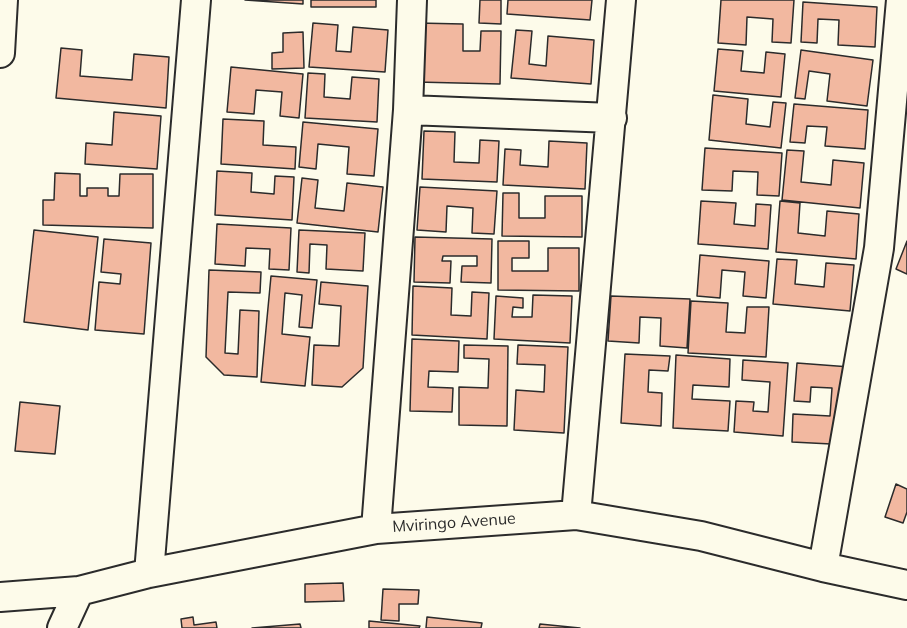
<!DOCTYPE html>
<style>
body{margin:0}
canvas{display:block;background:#fdfbea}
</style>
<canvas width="907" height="628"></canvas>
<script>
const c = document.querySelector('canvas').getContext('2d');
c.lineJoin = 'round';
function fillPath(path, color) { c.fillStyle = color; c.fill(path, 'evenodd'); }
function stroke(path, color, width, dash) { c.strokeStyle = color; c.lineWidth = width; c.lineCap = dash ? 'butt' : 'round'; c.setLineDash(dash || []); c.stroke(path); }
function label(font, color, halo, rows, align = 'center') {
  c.font = font + ' Mulish,sans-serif'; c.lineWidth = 4.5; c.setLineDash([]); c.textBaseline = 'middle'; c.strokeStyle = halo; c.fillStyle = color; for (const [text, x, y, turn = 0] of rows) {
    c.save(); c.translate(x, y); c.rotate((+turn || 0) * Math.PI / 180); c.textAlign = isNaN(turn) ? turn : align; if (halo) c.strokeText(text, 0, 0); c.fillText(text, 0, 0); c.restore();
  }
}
const building = new Path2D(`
 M245,0H303V4Z
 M311,0H376V7H311Z
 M480,0H501V24L479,23Z
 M508,0H592L590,20L507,14Z
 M721,0H794L791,43L772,42L773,19L747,17L746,45L718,43Z
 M803,2L877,7L875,47L838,45L839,20L818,19L817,43L801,42Z
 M313,23L338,25L336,51L351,52L353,27L388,30L385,72L309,67Z
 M417,23L463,24V51H480L481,31H501L500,84L416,82Z
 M516,30L532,31L529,64L546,66L548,36L594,40L591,84L511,78Z
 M303,32L304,68L272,69V53L283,52V33Z
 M61,48L82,50L80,76L132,80L134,54L169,57L166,108L56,98Z
 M718,49L743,51L741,71L764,73L766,52L785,54L781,97L714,91Z
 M801,50L873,60L867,106L827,101L830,74L809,71L805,99L795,98Z
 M231,67L303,74L299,118L280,116L282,92L256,90L254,114L227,112Z
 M308,73L325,74L324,97L350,99L352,77L379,79L377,122L305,118Z
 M713,95L748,99L746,124L770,127L773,102L786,103L781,148L709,140Z
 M794,104L868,110L865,149L825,146L827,127L807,126L805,143L790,142Z
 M114,112L161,116L157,169L85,164L86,143L112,145Z
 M223,119L264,121L263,145L296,147L295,169L221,164Z
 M303,122L378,129L374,176L347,174L349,147L318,144L316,169L299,167Z
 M424,131L455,132L454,162L479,163L480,140L499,141L497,182L422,179Z
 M549,141L587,143L585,189L503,185L505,149L521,150L520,165L548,167Z
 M705,148L782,153L779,196L757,195L758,172L733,171L732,191L702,190Z
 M787,150L804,151L801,182L831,185L833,160L864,163L860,208L782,200Z
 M217,171L252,173L251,192L274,194L275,176L294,177L292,220L215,215Z
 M55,173L80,174V196H87V188H108V196H119L120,174H153V228L43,225V200H54Z
 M302,178L318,180L315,208L344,211L347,183L383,187L378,232L297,223Z
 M420,187L497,191L494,234L472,233L473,208L447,206L446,232L417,230Z
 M503,193H519V218H545V196H582V237L502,236Z
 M701,201L736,203L734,224L755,226L756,204L771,205L768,249L698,244Z
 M780,201L800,203L798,233L825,236L827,211L859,214L856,259L776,252Z
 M217,224L291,228L289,270L269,269L270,249L246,248L245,266L215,264Z
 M34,230L98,237L88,330L24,322Z
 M299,230L365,233L363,271L326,269L327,245L310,244L309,273L297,272Z
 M415,237L492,239L491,283L461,282L462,266H477V256H443L442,261H451L450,283L414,282Z
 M104,239L151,243L144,334L95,330L99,282L120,284L121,274L101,272Z
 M498,241H529V258H512V271H548V248H579V291L498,290Z
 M907,241V274L896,269Z
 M700,255L769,261L766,298L743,296L745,272L722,270L720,298L697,296Z
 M777,259L797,260L795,284L824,287L826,263L854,265L850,311L773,304Z
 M209,270L261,272L260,293L228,292L225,353L238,354L240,310L259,311L257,377L224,375L206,357Z
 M271,276L317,280L312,328L299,327L302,295L285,293L282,334L310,337L305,386L261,382Z
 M321,282L368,286L363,368L342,387L312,385L314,345L339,346L341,306L319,304Z
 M413,286L452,288L451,315L471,316L472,292L489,293L487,339L412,335Z
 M533,295L572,296L570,343L494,339L496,296L523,298V308L513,307L512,317H532Z
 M611,296L690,299L687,348L660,346L661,318L640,317L639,343L608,341Z
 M691,301L728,303L726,332L745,333L747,307H769L766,357L688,353Z
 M412,339L459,341L458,372L429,371L428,387L453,388L452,412L410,411Z
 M464,345L508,346L507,426L459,425V387L488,388L489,359L464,358Z
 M518,345L568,347L564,433L514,430L516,390L544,392L545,365L517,364Z
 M625,354L670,356L668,371L649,370L648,392L662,393L661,426L621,423Z
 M676,355L730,359L729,387L693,385L692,399L730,401L728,431L673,428Z
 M743,360L788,363L783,436L734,432L736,401L754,402L753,411L768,412L770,382L742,380Z
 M797,363L850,367L831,444L792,442L793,414L830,416L832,388L811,387L810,402L794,401Z
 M20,402L60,406L55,454L15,451Z
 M896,484L907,489V512L903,523L885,517Z
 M343,583L344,601L305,602V584Z
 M383,589L419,590L418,604H399V621L381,620Z
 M193,617L194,625L216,622L217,628H182L181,619Z
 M427,617L482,623L481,628H426Z
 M369,621L420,626L419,628H369Z
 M300,624L301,628H252Z
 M540,624L580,628H539Z`);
fillPath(building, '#f2b8a0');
stroke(building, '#2b2b2b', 1.5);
const minor = new Path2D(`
 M0,53L3,0
 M408,110L612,118
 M576,515L621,0
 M376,529L408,110L412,0
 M823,567L879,248L901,0
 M149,573L196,0
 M0,597L79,591L149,573L376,529L576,515L701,536L823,567L907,585
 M62,628L79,591`);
stroke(minor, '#2b2b2b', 32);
stroke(minor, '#fdfbea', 28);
label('16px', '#2b2b2b', '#fdfbea', [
 ["Mviringo Avenue",454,523,-4]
]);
</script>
